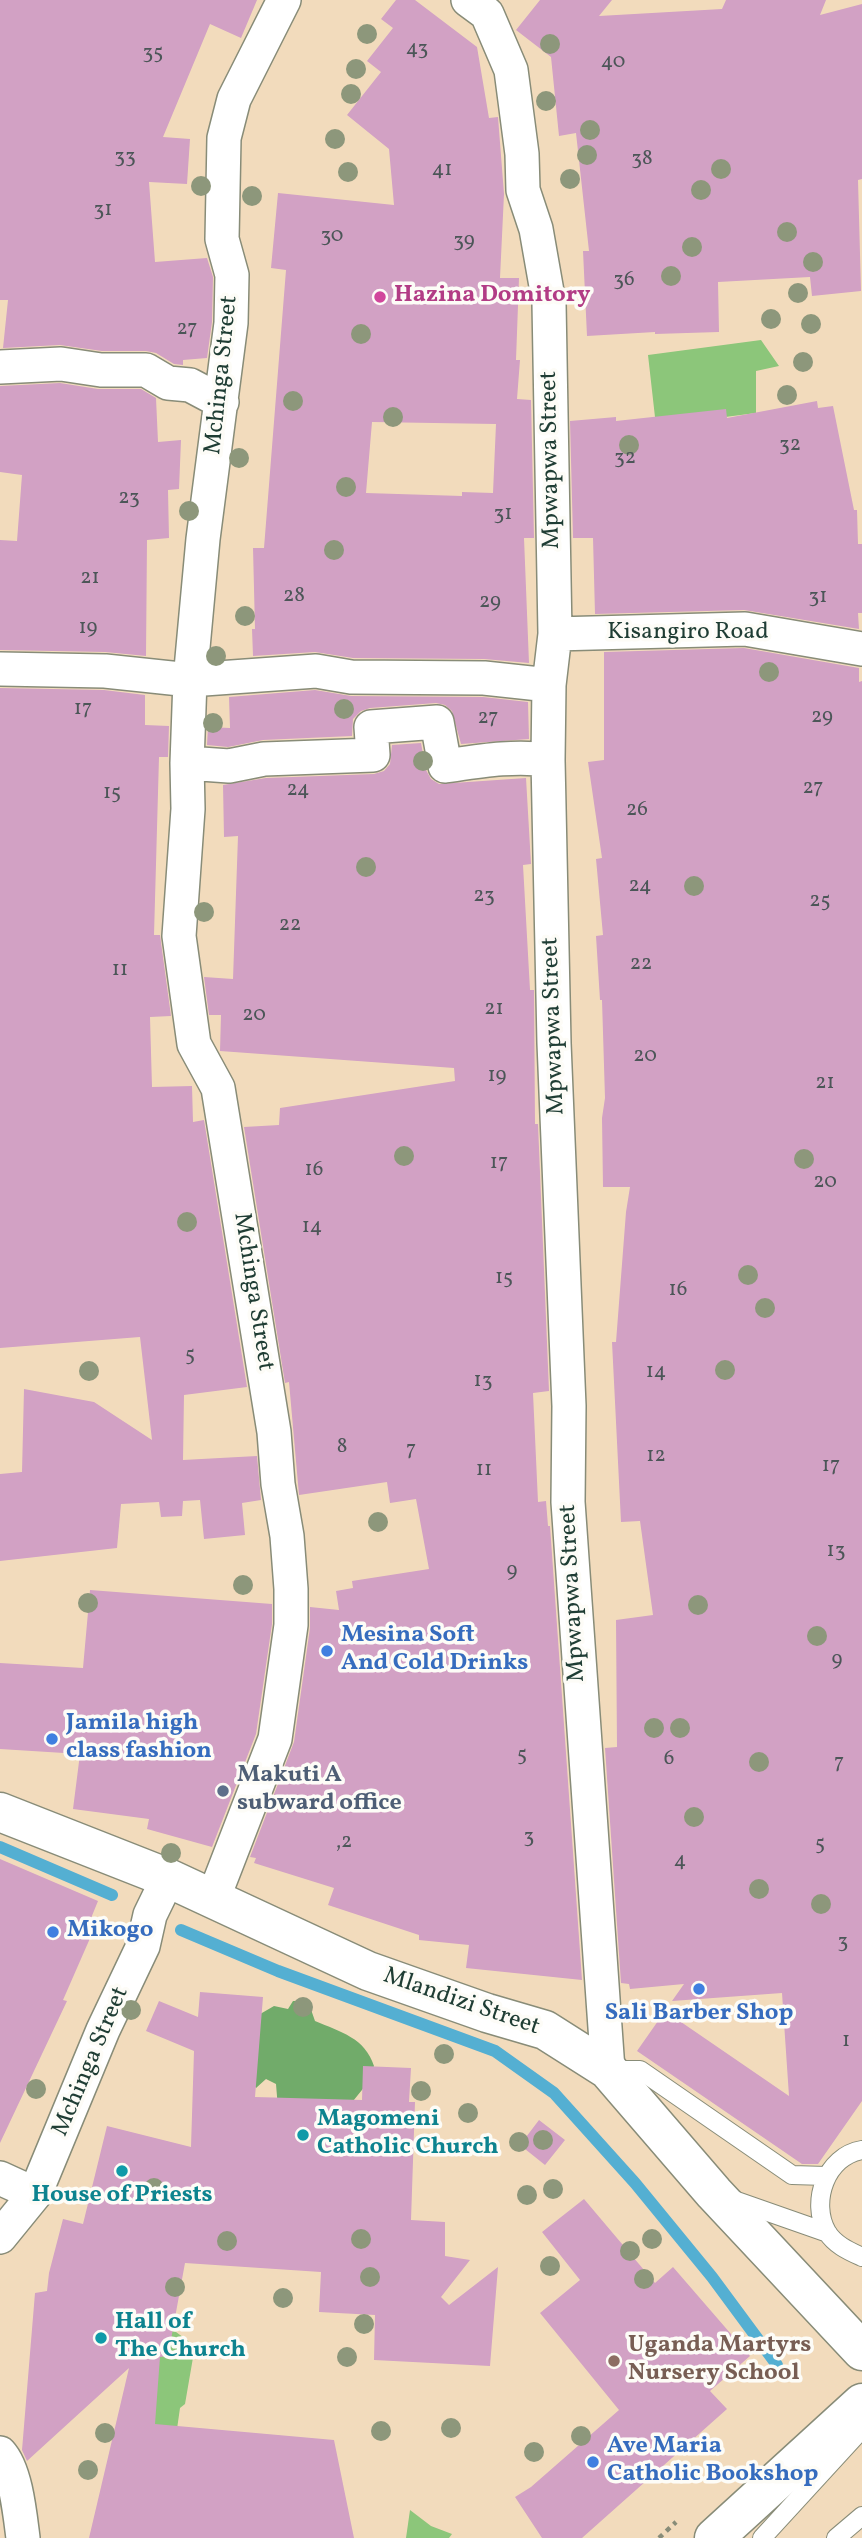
<!DOCTYPE html>
<style>
body{margin:0}
canvas{display:block;background:#f2dbbc}
</style>
<canvas width="862" height="2538"></canvas>
<script>
const c = document.querySelector('canvas').getContext('2d');
c.lineJoin = 'round';
function fillPath(path, color) { c.fillStyle = color; c.fill(path, 'evenodd'); }
function stroke(path, color, width, dash) { c.strokeStyle = color; c.lineWidth = width; c.lineCap = dash ? 'butt' : 'round'; c.setLineDash(dash || []); c.stroke(path); }
function label(font, color, halo, rows, align = 'center') {
  c.font = font + ' Vollkorn,serif'; c.lineWidth = 7; c.setLineDash([]); c.textBaseline = 'middle'; c.strokeStyle = halo; c.fillStyle = color; for (const [text, x, y, turn = 0] of rows) {
    c.save(); c.translate(x, y); c.rotate((+turn || 0) * Math.PI / 180); c.textAlign = isNaN(turn) ? turn : align; if (halo) c.strokeText(text, 0, 0); c.fillText(text, 0, 0); c.restore();
  }
}
fillPath(new Path2D(`
 M761,340L779,366L756,371V413L656,426L648,355Z
 M155,2327L176,2332L195,2346L185,2404L180,2408L176,2436L157,2434L138,2413Z
 M410,2510L431,2526L452,2534L449,2538H406Z`), '#8cc67a');
fillPath(new Path2D(`
 M293,2001H308L315,2021C341,2032 365,2038 374,2066L366,2085L349,2106L279,2121L276,2084L266,2079L256,2088L239,2066L255,2017L274,2006L288,2009Z`), '#71ab6a');
stroke(new Path2D(`
 M0,1847L112,1895
 M181,1930L278,1971L495,2051L554,2093L635,2183L712,2277L777,2365`), '#54afd2', 12);
fillPath(new Path2D(`
 M0,0H257L241,38L210,24L163,137L190,139L187,184L149,182L155,262L207,258L213,277L212,322L207,358L183,360V365L174,364L156,353L146,351H102L60,345L3,348L8,300H0Z
 M396,0H415L477,47L489,118L498,117L504,194L500,278H519L516,360H520L517,399L531,400L534,538H524L529,663L484,659L353,658L315,652L253,656L252,629H255L253,548H264L286,270L271,268L278,193L394,205L389,149L347,115L381,72L367,61L393,28L381,19ZM372,422L496,424L493,493L462,492V496L366,493Z
 M540,0H612L599,16L722,9L726,0H826L820,15L862,4V179L858,180L861,291L812,296L810,277L718,282L719,332L655,334V332L587,336L583,251H589L576,133L559,136L551,57L516,30Z
 M60,383L98,389H141L156,398L158,442L181,440L179,489L168,490L169,538L147,540L146,656L105,652L0,650V540L17,541L22,475L0,472V386Z
 M817,401L818,408L833,406L854,510H857L858,544H862V613H858L859,629L744,610L595,614L593,538H573L570,421L616,417V421L726,409L727,418Z
 M744,648L859,668V682L862,681V2101L818,2164H802L637,2051L665,2011L789,2096L782,1993L672,2001L684,1984L630,1989L629,1984L621,1983L605,1748L617,1747L616,1620L653,1615L640,1521L621,1522L612,1342H616L626,1212L630,1187H603L602,1118L605,1098L602,1000H600L596,936L603,935L596,859L602,858L588,762L604,760V652Z
 M0,688L104,690L145,695V725L169,726L168,757H159L154,935H160L171,1016L150,1017L152,1087L192,1086L193,1122L204,1120L247,1387L184,1395L183,1460L257,1456L261,1500L242,1503L245,1535L204,1539L200,1500L183,1501L182,1516L161,1517L159,1502L121,1504L117,1548L0,1561V1474L22,1472L24,1389L94,1402L152,1440L140,1337L0,1348Z
 M315,690L351,696L483,697L528,702L529,739L461,744L452,711L445,705L436,703L370,708L361,711L353,719L352,736L263,740L228,747L207,745L208,727L230,728L229,697Z
 M421,743L426,770L431,779L439,784L526,778L531,864L523,865L530,990H534L535,1124H538L549,1391L533,1393L538,1502L546,1501L548,1526H550L582,1980L466,1968L469,1945L419,1940V1935L328,1905L334,1888L254,1863L256,1858L250,1857L294,1742L310,1628V1607L339,1610L336,1591L353,1588L352,1581L429,1569L416,1499L390,1503L387,1482L299,1495L289,1382L285,1383L244,1127L279,1125L280,1108L455,1081L454,1068L220,1051L221,1015H209L204,977L233,979L238,836L224,837L223,785L266,778L374,774L384,771L390,764L392,745Z
 M90,1590L272,1604V1624L256,1734L212,1847L147,1829L149,1819L73,1809L80,1754L0,1749V1663L83,1668Z
 M0,1859L98,1901L85,1933L91,1936L63,2000L67,2001L0,2143Z
 M200,1992L263,1997L255,2097L362,2100L363,2066L411,2068L409,2102H415L411,2220L445,2222V2256L470,2260L441,2297L449,2305L498,2267L490,2366L374,2360L375,2315L319,2312L321,2272L185,2263L168,2356L160,2357L155,2424L334,2440L354,2538H89L129,2368L27,2461L22,2450L35,2293L47,2291L49,2273L63,2219L83,2224L107,2126L191,2147L194,2051L146,2031L159,2001L198,2017Z
 M539,2120L565,2140L545,2165L520,2145Z
 M584,2199L655,2283L673,2267L750,2356L710,2391L727,2409L582,2538H542L515,2497L531,2487L619,2410L540,2313L580,2280L542,2232Z`), '#d2a1c4');
const lane = new Path2D(`
 M611,2070H640L792,2175L826,2176
 M862,2150C826,2156 810,2202 827,2232C835,2245 849,2251 862,2257
 M731,2199L828,2233
 M762,2538L862,2429
 M836,2538L862,2516`);
const street = new Path2D(`
 M468,0L487,14L511,70L522,154L523,190L536,229L549,303L555,634L549,685L548,760L554,1043L569,1406L568,1502L608,2070
 M0,367L61,364L101,370H146L168,383L190,385L222,402
 M555,634L745,629L862,649
 M0,669L105,671L190,680L316,671L351,677L484,678L549,685
 M187,763L229,766L264,759L373,755L371,727L437,722L445,766C480,761 514,755 548,760
 M213,1899L275,1739L291,1625V1589L287,1536L278,1484L274,1432L218,1088L194,1044L179,936L188,809L187,763L190,680L203,539L231,323L232,275L222,239L224,138L234,99L284,0
 M0,2178L35,2194
 M0,2237L35,2194L103,2030L143,1946L150,1915L168,1878
 M0,2453C16,2470 20,2515 23,2538`);
const secondary = new Path2D(`
 M0,1812L168,1878L368,1971L487,2013L545,2030L608,2070L714,2193L862,2351`);
const primary = new Path2D(`
 M714,2538L862,2403`);
stroke(lane, '#888c78', 20);
stroke(street, '#888c78', 36);
stroke(secondary, '#888c78', 41);
stroke(primary, '#888c78', 41);
stroke(new Path2D(`
 M659,2538L676,2522`), '#888c78', 4.5, [5, 5]);
stroke(lane, '#fff', 18);
stroke(street, '#fff', 33);
stroke(secondary, '#fff', 38);
stroke(primary, '#fff', 38);
c.fillStyle = '#8d977b';
for (const [x, y] of [
 [367,34],
 [550,44],
 [356,69],
 [351,94],
 [546,101],
 [590,130],
 [335,139],
 [587,155],
 [721,169],
 [348,172],
 [570,179],
 [201,186],
 [701,190],
 [252,196],
 [787,232],
 [692,247],
 [813,262],
 [671,276],
 [798,293],
 [771,319],
 [811,324],
 [361,334],
 [803,362],
 [787,395],
 [293,401],
 [393,417],
 [629,445],
 [239,458],
 [346,487],
 [189,511],
 [334,550],
 [245,616],
 [216,656],
 [769,672],
 [344,709],
 [213,723],
 [423,761],
 [366,867],
 [694,886],
 [204,912],
 [404,1156],
 [804,1159],
 [187,1222],
 [748,1275],
 [765,1308],
 [725,1370],
 [89,1371],
 [378,1522],
 [243,1585],
 [88,1603],
 [698,1605],
 [817,1636],
 [654,1728],
 [680,1728],
 [759,1762],
 [694,1817],
 [171,1853],
 [759,1889],
 [821,1904],
 [303,2007],
 [131,2010],
 [444,2054],
 [36,2089],
 [421,2091],
 [468,2113],
 [543,2140],
 [519,2142],
 [154,2188],
 [553,2189],
 [527,2195],
 [361,2239],
 [652,2239],
 [227,2241],
 [630,2251],
 [550,2266],
 [370,2277],
 [644,2279],
 [175,2287],
 [283,2298],
 [364,2324],
 [347,2357],
 [451,2428],
 [381,2431],
 [105,2433],
 [581,2436],
 [534,2452],
 [88,2470]
]) { c.beginPath(); c.arc(x, y, 10, 0, 2 * Math.PI); c.fill(); }
for (const [x, y, r, color] of [
 [380,297,7,"#d1479c"],
 [327,1651,7,"#3f7fe0"],
 [52,1739,7,"#3f7fe0"],
 [223,1791,7,"#5c6f8a"],
 [53,1932,7,"#3f7fe0"],
 [699,1989,7,"#3f7fe0"],
 [303,2135,7,"#0f9aa8"],
 [122,2171,7,"#0f9aa8"],
 [101,2338,7,"#0f9aa8"],
 [614,2361,7,"#8d6e63"],
 [593,2462,7,"#3f7fe0"]
]) { const dot = new Path2D(); dot.arc(x, y, r, 0, 2 * Math.PI); c.fillStyle = color; c.fill(dot); stroke(dot, '#fdfcf7', 2.5); }
label('21px', '#4c5658', null, [
 ["43",417,50],
 ["35",153,54],
 ["40",613,63],
 ["33",125,158],
 ["38",642,160],
 ["41",442,171],
 ["31",103,211],
 ["30",332,237],
 ["39",464,242],
 ["36",624,281],
 ["27",187,330],
 ["32",790,446],
 ["32",625,459],
 ["23",129,499],
 ["31",503,515],
 ["21",90,579],
 ["28",294,597],
 ["31",818,598],
 ["29",490,603],
 ["19",88,629],
 ["17",83,710],
 ["29",822,718],
 ["27",488,719],
 ["27",813,789],
 ["24",298,791],
 ["15",112,794],
 ["26",637,811],
 ["24",640,887],
 ["23",484,897],
 ["25",820,902],
 ["22",290,926],
 ["22",641,965],
 ["11",120,971],
 ["21",494,1010],
 ["20",254,1016],
 ["20",645,1057],
 ["19",497,1077],
 ["21",825,1084],
 ["17",499,1164],
 ["16",314,1171],
 ["20",825,1183],
 ["14",312,1228],
 ["15",504,1279],
 ["16",678,1291],
 ["5",190,1356],
 ["14",656,1373],
 ["13",483,1382],
 ["8",342,1448],
 ["7",411,1451],
 ["12",656,1457],
 ["17",831,1467],
 ["11",484,1471],
 ["13",836,1552],
 ["9",512,1572],
 ["9",837,1661],
 ["5",522,1756],
 ["6",669,1760],
 ["7",839,1764],
 ["3",529,1838],
 [",2",344,1843],
 ["5",820,1845],
 ["4",680,1862],
 ["3",843,1943],
 ["1",846,2042]
]);
label('bold 24px', '#b23c85', '#fdfcf7', [
 ["Hazina Domitory",394,297]
], 'left');
label('24px', '#1f3d34', '#fdfcf7', [
 ["Mchinga Street",223,375,-84],
 ["Mpwapwa Street",552,460,-91],
 ["Kisangiro Road",688,634],
 ["Mpwapwa Street",555,1026,-92],
 ["Mchinga Street",252,1292,81],
 ["Mpwapwa Street",574,1593,-93],
 ["Mlandizi Street",461,2003,19],
 ["Mchinga Street",92,2062,-67]
]);
label('bold 24px', '#366cbe', '#fdfcf7', [
 ["Mesina Soft",341,1637],
 ["And Cold Drinks",341,1665],
 ["Jamila high",66,1725],
 ["class fashion",66,1753],
 ["Mikogo",67,1932],
 ["Sali Barber Shop",699,2015,"center"],
 ["Ave Maria",607,2448],
 ["Catholic Bookshop",607,2476]
], 'left');
label('bold 24px', '#4e5e75', '#fdfcf7', [
 ["Makuti A",237,1777],
 ["subward office",237,1805]
], 'left');
label('bold 24px', '#0d838f', '#fdfcf7', [
 ["Magomeni",317,2121],
 ["Catholic Church",317,2149],
 ["House of Priests",122,2197,"center"],
 ["Hall of",115,2324],
 ["The Church",115,2352]
], 'left');
label('bold 24px', '#785e54', '#fdfcf7', [
 ["Uganda Martyrs",628,2347],
 ["Nursery School",628,2375]
], 'left');
</script>
